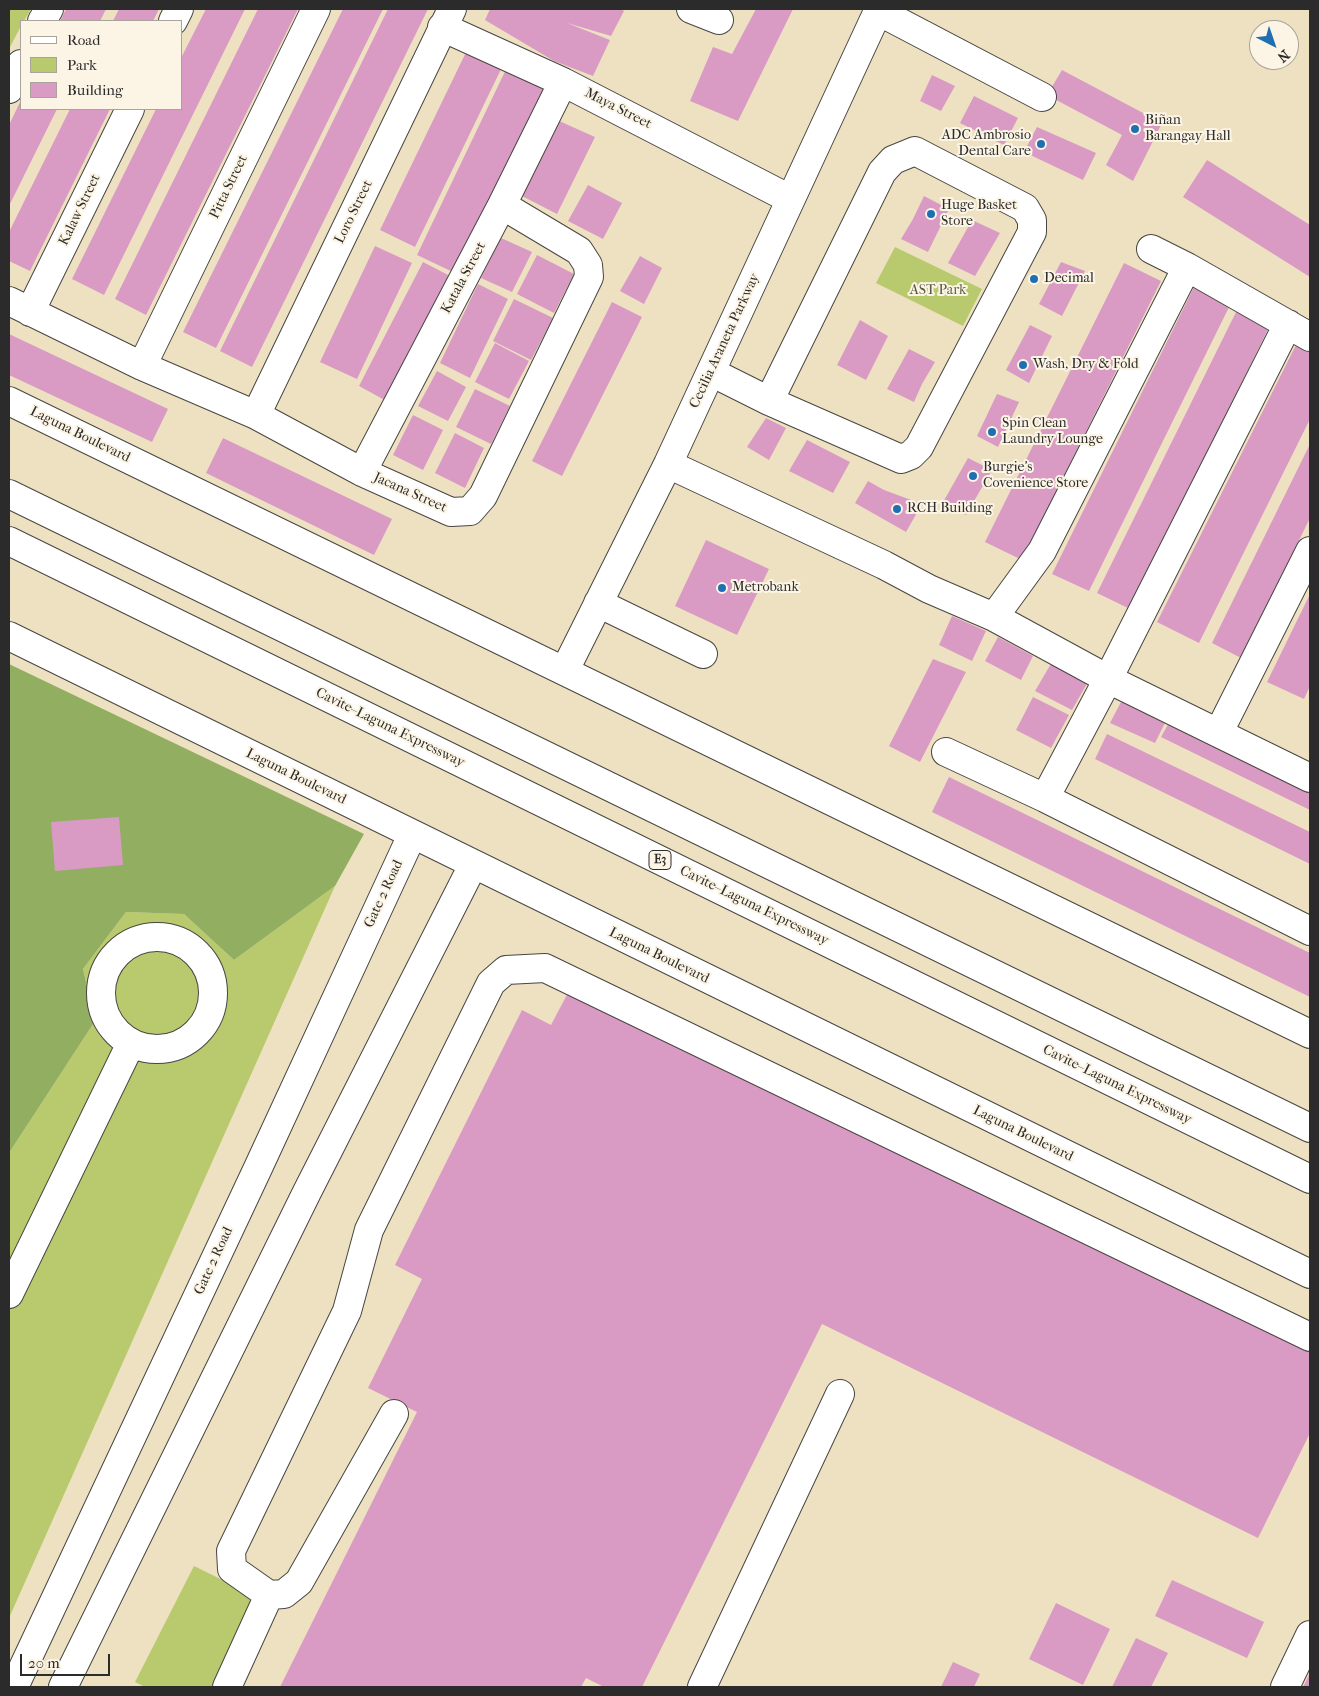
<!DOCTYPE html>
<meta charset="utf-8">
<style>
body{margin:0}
#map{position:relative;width:1319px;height:1696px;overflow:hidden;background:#eee1c1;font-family:"IM FELL French Canon",serif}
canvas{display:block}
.frame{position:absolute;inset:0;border:10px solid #2b2b2b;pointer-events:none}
.legend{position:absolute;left:20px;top:20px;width:162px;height:90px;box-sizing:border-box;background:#fcf5e5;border:1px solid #a8a49b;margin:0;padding:6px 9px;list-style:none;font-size:15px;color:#2b2b2b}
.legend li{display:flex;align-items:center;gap:10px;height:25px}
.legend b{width:25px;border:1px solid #a8a49b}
.north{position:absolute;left:1249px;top:20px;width:50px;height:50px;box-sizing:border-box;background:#fcf5e5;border:1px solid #a8a49b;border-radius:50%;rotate:139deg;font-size:14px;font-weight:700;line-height:20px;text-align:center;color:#2b2b2b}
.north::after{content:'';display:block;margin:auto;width:18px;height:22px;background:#1f6fb2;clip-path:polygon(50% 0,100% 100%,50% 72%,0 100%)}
.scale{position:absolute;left:20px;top:1654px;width:90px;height:22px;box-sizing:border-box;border:2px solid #2b2b2b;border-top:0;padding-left:6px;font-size:15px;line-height:18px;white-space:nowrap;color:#2b2b2b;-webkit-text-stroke:4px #fcf5e5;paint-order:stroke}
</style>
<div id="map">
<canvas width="1319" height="1696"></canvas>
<div class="frame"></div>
<ul class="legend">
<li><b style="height:6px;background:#fff"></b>Road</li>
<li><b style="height:14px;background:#b8ca6d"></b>Park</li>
<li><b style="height:14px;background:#d99bc4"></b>Building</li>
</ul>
<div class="north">N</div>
<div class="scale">20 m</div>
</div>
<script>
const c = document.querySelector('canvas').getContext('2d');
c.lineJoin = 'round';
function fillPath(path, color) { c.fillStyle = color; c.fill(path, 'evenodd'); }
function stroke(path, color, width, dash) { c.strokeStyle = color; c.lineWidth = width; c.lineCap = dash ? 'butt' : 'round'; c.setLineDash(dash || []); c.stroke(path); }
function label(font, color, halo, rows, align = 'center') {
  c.font = font + ' "IM FELL French Canon",serif'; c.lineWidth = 4; c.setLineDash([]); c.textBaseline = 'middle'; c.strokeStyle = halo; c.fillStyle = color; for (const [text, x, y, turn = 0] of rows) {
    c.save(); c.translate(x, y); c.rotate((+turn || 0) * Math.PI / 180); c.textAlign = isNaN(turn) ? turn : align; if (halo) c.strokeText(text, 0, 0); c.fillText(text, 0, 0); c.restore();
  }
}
fillPath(new Path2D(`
 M9,9H31L24,21H21V26L9,49Z
 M895,247L982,289L963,326L876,283Z
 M335,886L9,1618V1153L95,1021L83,969L126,912L184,914L234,960Z
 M194,1566L259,1598L214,1687H145L135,1682Z`), '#b8ca6d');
fillPath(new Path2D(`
 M9,664L364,834L335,886L234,960L184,914L126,912L83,969L95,1021L9,1153Z`), '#92ae60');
fillPath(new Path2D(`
 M66,9H106L100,21H60Z
 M119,9H159L153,21H113Z
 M206,9H245L104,295L72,279L156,109H181V58Z
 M258,9H298L146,315L115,299Z
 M343,9H383L216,348L183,332Z
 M388,9H428L252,367L220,351Z
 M490,9H620L624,11L611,36L567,23L610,40L593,76L554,61L485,20Z
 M756,9H793L738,121L690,101L713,47L732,54Z
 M470,44L505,61L415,247L380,230Z
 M510,61L549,79L455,273L417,255Z
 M1062,70L1162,123L1133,181L1106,165L1122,135L1047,95Z
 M932,75L955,86L941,111L920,101Z
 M974,96L1018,118L1004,145L960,123Z
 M21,100V109H57L9,206V125Z
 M70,109H110L30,271L9,261V232Z
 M557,120L595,137L557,214L522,196L541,159Z
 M1037,127L1096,153L1083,180L1024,152Z
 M1207,160L1310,225V277L1183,197Z
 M588,185L622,203L603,239L568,221Z
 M924,196L949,209L928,252L901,239L913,219Z
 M972,220L1000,233L975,276L948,263Z
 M501,238L532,252L512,292L481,278Z
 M375,246L412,263L357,379L320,362Z
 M537,255L574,274L554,313L517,294Z
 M640,256L662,268L644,304L620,291Z
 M423,262L454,278L390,403L359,386Z
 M1061,262L1085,271L1062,316L1039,304Z
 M1124,263L1161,281L1022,560L985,542Z
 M1198,279L1234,297L1089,591L1052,574Z
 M478,284L508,299L470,378L440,363Z
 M514,299L553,318L531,360L493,341Z
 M612,302L642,317L562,476L532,461Z
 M1239,306L1272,321L1130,609L1097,593Z
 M860,320L888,336L866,380L837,365Z
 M1030,325L1052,336L1029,383L1006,370Z
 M9,334L168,409L152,442L9,375Z
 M1298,341L1310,347V419L1199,643L1157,622Z
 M495,343L529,361L509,399L475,382Z
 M909,349L935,362L922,384L914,402L887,389Z
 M437,371L466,387L448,421L418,406Z
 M475,389L510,406L491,444L456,427Z
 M997,394L1019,402L998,447L977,436Z
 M413,415L443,430L423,470L393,455Z
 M766,418L786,428L769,460L747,447Z
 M455,433L484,448L465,488L435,473Z
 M223,438L392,519L374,555L206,473Z
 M807,440L850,462L833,493L789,471Z
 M1310,444V518L1241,658L1212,643Z
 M968,458L992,470L966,515L942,504Z
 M868,481L884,490L922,504L906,532L855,503Z
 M706,540L769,569L737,635L675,606Z
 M1310,594V686L1304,699L1267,682Z
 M952,616L986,631L972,661L939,645Z
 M998,637L1033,656L1021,680L985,661Z
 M933,659L966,672L920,762L889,746Z
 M1052,662L1089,680L1072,710L1035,691Z
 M1033,697L1069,715L1051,748L1016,730Z
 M1122,700L1166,721L1155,743L1110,723Z
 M1172,717L1310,781V810L1161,737Z
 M1107,734L1310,832V864L1095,759Z
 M949,777L1310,953V997L932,812Z
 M119,817L123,865L55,871L51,822Z
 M571,987L1310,1351V1433L1258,1538L822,1324L642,1687H604L586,1678L581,1687H280L417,1412L368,1388L422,1279L395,1265L522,1010L551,1025Z
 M1172,1580L1264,1622L1247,1658L1155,1616Z
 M1056,1603L1110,1629L1083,1685L1029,1659Z
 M1136,1638L1168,1653L1151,1687H1112Z
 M953,1662L980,1674L974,1687H941Z
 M1310,1673V1687H1303Z`), '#d99bc4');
const minor = new Path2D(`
 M691,9L719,20
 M878,11L1042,97
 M42,21L49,9
 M173,21L179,9
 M442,27L563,82L790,199
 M9,89L21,64
 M1151,249L1187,267L1310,337
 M9,301L142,366L256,415L362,472L451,512L470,511L483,496L589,277L588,265L579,251L502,205
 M30,312L130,109
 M142,366L316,9
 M711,372L769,401L901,459L911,455L919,447L1032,232V220L1025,208L915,151L893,160L882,172L769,401
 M256,415L452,9
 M668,464L884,565L929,589L994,617L1108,679L1310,778
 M362,472L502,205L563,82
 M598,603L703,654
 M994,617L1042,551L1187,267
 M565,670L668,464L879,9
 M1219,732L1310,551
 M946,752L1045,798L1310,931
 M1045,798L1108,679L1288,324
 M101 993a56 56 0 1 1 112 0a56 56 0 1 1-112 0Z
 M9,1294L131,1043
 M269,1595L284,1594L299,1582L394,1414
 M14,1687L258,1168L412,835
 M63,1687L307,1192L473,865
 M227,1687L269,1595L232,1569L231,1551L347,1311L369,1230L491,983L506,970L545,968L1310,1337
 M702,1687L840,1394
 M1285,1687L1310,1635`);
const major = new Path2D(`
 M9,401L1310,1034
 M9,636L1310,1274`);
const highway = new Path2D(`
 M9,494L1310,1128
 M9,541L1310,1179`);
stroke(minor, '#484642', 30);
stroke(major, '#484642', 30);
stroke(highway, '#484642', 30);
stroke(minor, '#fff', 28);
stroke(major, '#fff', 28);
stroke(highway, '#fff', 28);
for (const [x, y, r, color] of [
 [1135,129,5,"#1f6fb2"],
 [1041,144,5,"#1f6fb2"],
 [931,214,5,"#1f6fb2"],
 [1034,279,5,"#1f6fb2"],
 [1023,365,5,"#1f6fb2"],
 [992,432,5,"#1f6fb2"],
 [973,476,5,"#1f6fb2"],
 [897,509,5,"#1f6fb2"],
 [722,588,5,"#1f6fb2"]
]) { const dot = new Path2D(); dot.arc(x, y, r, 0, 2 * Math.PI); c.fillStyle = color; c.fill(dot); stroke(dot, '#fcf5e5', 2); }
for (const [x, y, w] of [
 [660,860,22]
]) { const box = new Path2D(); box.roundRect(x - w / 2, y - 9.5, w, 19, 4); c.fillStyle = '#fcf5e5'; c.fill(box); stroke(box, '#2b2b2b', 1); }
label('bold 12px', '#2b2b2b', null, [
 ["E3",660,860]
]);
label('14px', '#2b2b2b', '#fcf5e5', [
 ["Maya Street",618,109,27],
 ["Pitta Street",229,187,-64],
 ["Kalaw Street",80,210,-64],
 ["Loro Street",354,212,-64],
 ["Katala Street",464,278,-62],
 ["Cecilia Araneta Parkway",725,341,-65],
 ["Laguna Boulevard",80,435,26],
 ["Jacana Street",410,493,24],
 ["Cavite–Laguna Expressway",390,728,26],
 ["Laguna Boulevard",296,777,26],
 ["Gate 2 Road",384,894,-65],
 ["Cavite–Laguna Expressway",754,906,26],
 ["Laguna Boulevard",659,956,26],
 ["Cavite–Laguna Expressway",1117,1085,26],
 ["Laguna Boulevard",1023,1134,26],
 ["Gate 2 Road",214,1261,-65]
]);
label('14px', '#2b2b2b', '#fcf5e5', [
 ["Biñan",1145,121],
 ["Barangay Hall",1145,137],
 ["ADC Ambrosio",1031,136,"right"],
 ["Dental Care",1031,152,"right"],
 ["Huge Basket",941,206],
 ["Store",941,222],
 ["Decimal",1044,279],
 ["Wash, Dry & Fold",1033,365],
 ["Spin Clean",1002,424],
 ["Laundry Lounge",1002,440],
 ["Burgie's",983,468],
 ["Covenience Store",983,484],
 ["RCH Building",907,509],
 ["Metrobank",732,588]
], 'left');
label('14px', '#555b3f', '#fcf5e5', [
 ["AST Park",938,291]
]);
</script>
